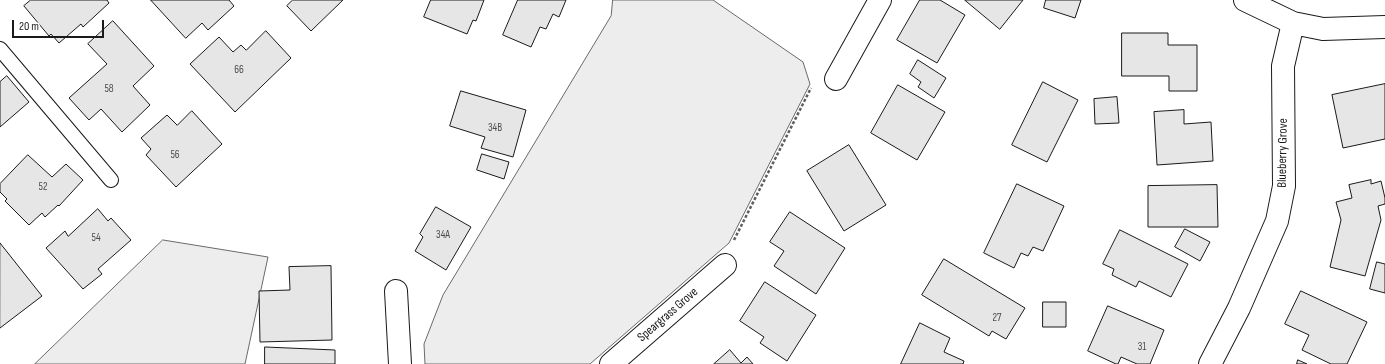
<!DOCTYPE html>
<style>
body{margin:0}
#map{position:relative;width:1385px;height:364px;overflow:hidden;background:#fff;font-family:"Sofia Sans Condensed",sans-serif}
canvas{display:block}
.scale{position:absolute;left:12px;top:20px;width:92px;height:18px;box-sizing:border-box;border:2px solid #1a1a1a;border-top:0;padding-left:5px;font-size:12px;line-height:14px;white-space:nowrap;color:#1a1a1a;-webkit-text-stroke:3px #fff;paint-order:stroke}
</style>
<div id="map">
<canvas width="1385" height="364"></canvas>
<div class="scale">20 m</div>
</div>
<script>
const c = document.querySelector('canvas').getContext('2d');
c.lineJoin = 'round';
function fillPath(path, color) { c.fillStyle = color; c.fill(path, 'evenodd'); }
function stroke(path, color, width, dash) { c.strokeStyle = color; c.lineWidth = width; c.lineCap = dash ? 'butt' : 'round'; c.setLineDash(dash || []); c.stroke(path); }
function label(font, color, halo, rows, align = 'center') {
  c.font = font + ' "Sofia Sans Condensed",sans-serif'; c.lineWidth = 3; c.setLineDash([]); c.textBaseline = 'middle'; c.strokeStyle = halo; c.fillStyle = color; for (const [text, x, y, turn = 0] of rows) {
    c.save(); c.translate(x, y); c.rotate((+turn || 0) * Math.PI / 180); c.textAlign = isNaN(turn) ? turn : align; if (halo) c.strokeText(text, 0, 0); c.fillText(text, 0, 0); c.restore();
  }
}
const built = new Path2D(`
 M613,0H713L803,62L810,84L729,243L590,364H425L424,344L443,295L611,16Z
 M163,240L268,257L245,364H35Z`);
fillPath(built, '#ededed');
stroke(built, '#6a6a6a', 1);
const building = new Path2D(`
 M31,0H107L109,3L83,27L81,24L59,43L51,34L49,36L24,6Z
 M151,0H229L234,6L208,30L202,23L186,38Z
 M293,0H343L311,31L287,6Z
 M431,0H484L476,21L473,20L467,34L424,17Z
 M518,0H566L559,17L553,14L546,29L540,27L531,47L503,35Z
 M920,0H940L965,15L937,63L897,40Z
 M965,0H1023L1000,29Z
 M1046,0H1081L1075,18L1044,8Z
 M113,21L154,66L133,86L150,105L122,132L101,109L89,120L69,98L107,64L88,44Z
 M266,31L291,58L235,112L190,64L219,37L233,52L241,45L246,50Z
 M1122,33H1168V45H1197V91H1169V76H1122Z
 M918,60L946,78L934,98L918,87L921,82L910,74Z
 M7,76L29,102L0,127V82Z
 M1043,82L1078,100L1047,162L1012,145Z
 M1385,84V139L1343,148L1332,95Z
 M898,85L945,112L917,160L871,133Z
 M461,91L526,110L513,157L481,148L485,137L450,126Z
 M1117,97L1119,123L1095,124L1094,99Z
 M1184,110V124L1211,122L1213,161L1157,165L1154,112Z
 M192,111L222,144L176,187L146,155L151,149L141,138L167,115L177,125Z
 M849,145L886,205L844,231L807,171Z
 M482,154L509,162L504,179L477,170Z
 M28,155L52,177L66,164L83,180L59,206L58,205L45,217L42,213L29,225L5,201L7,199L0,192V184Z
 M1371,180V184L1381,181L1385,198V204L1378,206L1381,220L1365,276L1330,267L1341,220L1336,202L1352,198L1349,185Z
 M1017,184L1064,206L1043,251L1033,247L1028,256L1021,253L1014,268L984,253Z
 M1217,185L1218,227H1148V186Z
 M436,207L471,227L446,270L415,251L423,237L420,234Z
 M98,209L108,221L111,218L131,240L98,269L102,274L83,289L46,248L65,231L68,236Z
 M790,212L845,248L816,294L774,266L784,251L770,242Z
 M1185,229L1210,242L1200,261L1175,247Z
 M1120,230L1188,264L1171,297L1139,281L1136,287L1112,275L1114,269L1103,264Z
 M0,243L42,296L0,328Z
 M944,259L1025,308L1006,339L992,331L989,336L922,295Z
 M1377,262L1385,264V293L1370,289Z
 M331,266L332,340L260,342L259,291L290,290L289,267Z
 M765,282L816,315L787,361L760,343L764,337L740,321Z
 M1301,291L1367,322L1347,364H1331L1302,350L1309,335L1285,324Z
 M1043,302H1066V327H1043Z
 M1108,306L1164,330L1150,364H1137L1121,357L1118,364H1116L1088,351Z
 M920,323L950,338L944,352L964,361L963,364H901Z
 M265,347L335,350V364H265Z
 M730,350L741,363L747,357L753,364H714Z
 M1298,360L1307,364H1297Z`);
fillPath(building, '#e6e6e6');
stroke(building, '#1a1a1a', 1);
const service = new Path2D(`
 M0,49L111,180`);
const minor = new Path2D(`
 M1245,0L1293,23L1323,29L1385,27
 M836,79L880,0
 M396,291L400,364
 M611,364L725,265
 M1210,364L1239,308L1277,221L1284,186L1283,66L1293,23`);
stroke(service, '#1a1a1a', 16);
stroke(minor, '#1a1a1a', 24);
stroke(new Path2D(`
 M734,240L811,88`), '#5f5f5f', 2.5, [3, 2]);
stroke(service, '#fff', 14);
stroke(minor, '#fff', 22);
label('11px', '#4d4d4d', null, [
 ["66",239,70],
 ["58",109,89],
 ["34B",495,128],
 ["56",175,155],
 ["52",43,187],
 ["34A",443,235],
 ["54",96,238],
 ["27",997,318],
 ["31",1142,347]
]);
label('13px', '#1a1a1a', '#fff', [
 ["Blueberry Grove",1283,153,-89],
 ["Speargrass Grove",668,315,-41]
]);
</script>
